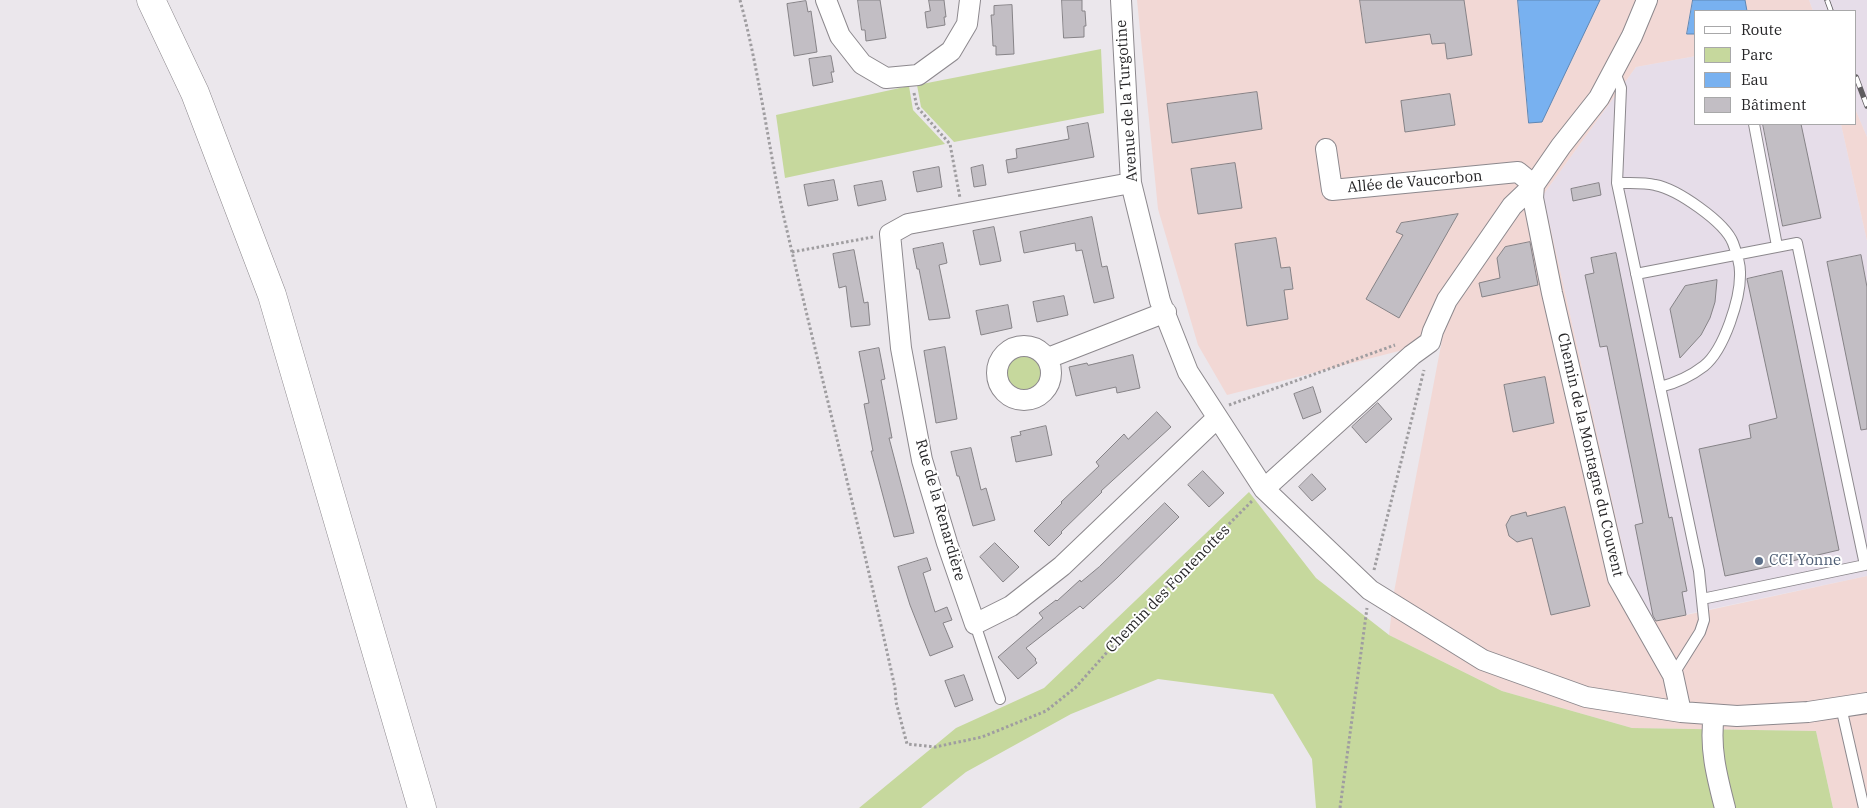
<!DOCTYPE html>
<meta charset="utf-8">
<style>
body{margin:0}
#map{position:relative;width:1867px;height:808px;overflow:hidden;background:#ebe7ec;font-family:"IBM Plex Serif",serif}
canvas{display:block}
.legend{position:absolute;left:1694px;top:10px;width:162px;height:115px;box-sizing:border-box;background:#fff;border:1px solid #a8a8a9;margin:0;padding:6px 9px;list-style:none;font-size:15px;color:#262527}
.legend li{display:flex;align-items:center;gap:10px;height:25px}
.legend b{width:25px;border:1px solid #a8a8a9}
</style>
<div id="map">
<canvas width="1867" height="808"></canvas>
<ul class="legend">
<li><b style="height:6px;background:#fff"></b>Route</li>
<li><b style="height:14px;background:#c6d89d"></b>Parc</li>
<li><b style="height:14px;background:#78b1f0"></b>Eau</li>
<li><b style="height:14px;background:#c2bec4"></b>Bâtiment</li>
</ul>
</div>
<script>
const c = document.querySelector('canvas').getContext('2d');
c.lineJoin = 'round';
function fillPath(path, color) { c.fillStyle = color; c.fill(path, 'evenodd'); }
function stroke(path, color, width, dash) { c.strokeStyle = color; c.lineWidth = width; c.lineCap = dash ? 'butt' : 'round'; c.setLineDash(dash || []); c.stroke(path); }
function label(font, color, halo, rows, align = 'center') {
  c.font = font + ' "IBM Plex Serif",serif'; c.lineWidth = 4; c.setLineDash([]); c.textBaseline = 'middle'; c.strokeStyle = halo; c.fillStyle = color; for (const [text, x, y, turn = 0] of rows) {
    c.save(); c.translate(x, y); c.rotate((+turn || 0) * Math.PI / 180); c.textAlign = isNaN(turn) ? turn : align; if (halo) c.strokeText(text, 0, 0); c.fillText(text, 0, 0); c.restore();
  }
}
fillPath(new Path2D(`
 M1809,0H1867V137L1856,111V11H1813Z
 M1696,56V124H1841L1867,241V576L1654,621L1649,620L1638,598L1629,576L1543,195L1636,67Z`), '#e6dde9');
fillPath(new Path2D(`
 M1137,0H1809L1813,11H1696V56L1636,67L1543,195L1629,576L1638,598L1649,620L1654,621L1686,615L1867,576V808H1833L1816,731L1632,728L1502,691L1389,635L1394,592L1442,340L1227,395L1198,345L1158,209Z
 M1856,111L1867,137V241L1841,124H1856Z`), '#f2d8d5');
fillPath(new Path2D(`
 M1101,49L1104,113L954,142L921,107L917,85Z
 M909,86L913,110L945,144L785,178L776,115Z
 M1004 374a20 20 0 1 1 40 0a20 20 0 1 1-40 0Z
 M1249,492L1316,578L1389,635L1502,691L1632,728L1816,731L1833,808H1316L1312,759L1273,694L1158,679L1071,714L966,772L921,808H859L956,728L1044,688Z`), '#c6d89d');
const water = new Path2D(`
 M1518,0H1600L1542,122L1529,123Z
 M1693,0H1745L1747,11H1696V34H1687Z`);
fillPath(water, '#78b1f0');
stroke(water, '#5f87b4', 1);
const building = new Path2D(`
 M858,0H880L886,38L866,41L865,30H862Z
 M929,0H944L946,17H944L945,25L927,28L925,12L930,11Z
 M1062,0H1082V11H1085L1086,26H1084V37L1064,38Z
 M1360,0H1464L1472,55L1447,59L1445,43L1432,44L1430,34L1366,43Z
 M806,1L808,12L811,11L817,52L794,56L787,4Z
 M1012,5L1014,54L996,55V46H993L992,27L991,15H994V6Z
 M831,56L834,72H831L833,82L813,86L809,59Z
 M1257,92L1262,129L1172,143L1167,104Z
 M1450,94L1455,125L1405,132L1401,101Z
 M1088,123L1094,157L1008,173L1006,160L1017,158L1016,149L1069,139L1067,127Z
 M1763,124H1801L1821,218L1783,226Z
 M1235,163L1242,208L1198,214L1191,169Z
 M983,165L986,185L974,187L971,168Z
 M939,167L942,187L917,192L913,172Z
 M834,180L838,200L808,206L804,185Z
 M882,181L886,200L858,206L854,186Z
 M1599,183L1601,195L1573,201L1571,189Z
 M1458,214L1399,318L1366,299L1403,235L1396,232L1401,223Z
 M1092,217L1102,267L1107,266L1114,298L1094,303L1082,250L1076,251L1075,243L1024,253L1020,232Z
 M994,227L1001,261L980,265L973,231Z
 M1276,238L1281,268L1290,267L1293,289L1284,290L1288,319L1247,326L1235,244Z
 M1530,242L1538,285L1482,297L1479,283L1500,278L1497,258L1505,247Z
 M943,243L947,263L939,265L950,318L929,320L919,269H917L913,249Z
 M854,250L864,303L868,302L870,325L851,327L846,286L839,288L833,254Z
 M1616,253L1669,518L1672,517L1687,591L1682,592L1686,615L1656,621L1653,616L1635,525L1643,523L1632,468L1607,346L1600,347L1585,275L1594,273L1591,258Z
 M1861,255L1867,287V429L1861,430L1827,262Z
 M1782,271L1839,550L1792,561V562L1725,576L1699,449L1751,438L1749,425L1777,418L1747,279Z
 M1717,280L1715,302L1710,318L1701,335L1680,358L1670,309L1685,286Z
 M1064,296L1068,315L1037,322L1033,302Z
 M1008,305L1012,328L981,335L976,311Z
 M945,347L957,419L936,423L924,351Z
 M879,348L885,379L881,380L892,438H889L914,533L894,537L871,451H873L864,404L869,403L859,352Z
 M1133,355L1140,388L1117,393L1116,387L1076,396L1069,367L1087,363L1088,365Z
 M1545,377L1554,423L1513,432L1504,385Z
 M1313,387L1321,412L1303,419L1294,394Z
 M1378,403L1392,419L1366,443L1352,427Z
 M1157,412L1171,427L1101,491L1102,492L1061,532L1062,533L1049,546L1034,531L1062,503L1061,502L1099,466L1096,462L1124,434L1128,439Z
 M1046,426L1052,455L1016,462L1011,437L1021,435L1020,432Z
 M971,448L981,490L986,488L995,520L973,526L959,476H957L951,452Z
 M1203,471L1224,493L1209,507L1188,485Z
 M1312,474L1326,489L1312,501L1299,487Z
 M1165,503L1179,517L1117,578L1083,609L1080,606L1026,648L1036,659L1035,660L1037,663L1018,679L998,657L1043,618L1039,613L1056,600L1057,601L1080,580L1081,582L1099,567Z
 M1565,507L1590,606L1551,615L1532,538L1517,542L1509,536L1506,525L1511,516L1526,512L1527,516Z
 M995,543L1019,567L1003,582L980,557Z
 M927,558L931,570L923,573L935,612L947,607L952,620L943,623L953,647L930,656L910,605L898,567Z
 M964,675L973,700L955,707L945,681Z`);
fillPath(building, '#c2bec4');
stroke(building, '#868387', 1);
const lane = new Path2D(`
 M1614,70L1621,88L1617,183L1699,571L1704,620L1700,632L1673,675
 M1754,124L1777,246
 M1617,183C1630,183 1644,182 1655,185C1677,189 1725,222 1733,243C1736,251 1740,264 1740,272C1741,298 1724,350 1704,366C1691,376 1676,383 1660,387
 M1636,274L1797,243L1865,565L1702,599
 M975,624L1000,699
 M1841,707L1864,808`);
const street = new Path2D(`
 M826,0L840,36L862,64L886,78L918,75L951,51L967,24L970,0
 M1121,0L1131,183L1160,301L1188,372L1264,489L1370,590L1483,660L1586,697L1681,712L1737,716L1808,712L1867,703
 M1326,149L1332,190L1518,172L1534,185
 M1131,183L908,224L890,234L901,348L922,460L947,543L975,624L1011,606L1062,566L1217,418
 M1534,185L1533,198L1552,293L1618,578L1673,675L1681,712
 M997 373a27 27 0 1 1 54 0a27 27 0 1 1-54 0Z
 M1048,358L1166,312
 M1264,489L1412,355L1430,342L1433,331L1447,300L1512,206L1534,185L1561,146L1599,98L1632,36L1647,0
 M1714,715C1709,747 1717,777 1725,808`);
const primary = new Path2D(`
 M151,0L195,93L272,295L422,808`);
stroke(lane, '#8c888d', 12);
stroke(street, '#8c888d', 22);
stroke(primary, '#8c888d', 29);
stroke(new Path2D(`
 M740,0C760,73 768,148 785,222C821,377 861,532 895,688L896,702L907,744L935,747L982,737L1046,711L1076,687L1158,595L1253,500
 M914,93L917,107L950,144L960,198
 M792,252L873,237
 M1229,405L1395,345
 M1374,570L1424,370
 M1340,808L1367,608`), '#9f9da0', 3, [2.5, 2.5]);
stroke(lane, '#fff', 10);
stroke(street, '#fff', 20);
stroke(primary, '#fff', 28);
const rail = new Path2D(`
 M1827,0L1831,11
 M1856,77L1867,106`);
stroke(rail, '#5f5d60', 5.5);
stroke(rail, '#fff', 4, [11]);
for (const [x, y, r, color] of [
 [1759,561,5,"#5c6f8a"]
]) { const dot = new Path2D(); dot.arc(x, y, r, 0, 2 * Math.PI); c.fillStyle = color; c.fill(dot); stroke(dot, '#fff', 2); }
label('15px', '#262527', '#fff', [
 ["Avenue de la Turgotine",1127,101,-94],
 ["Allée de Vaucorbon",1415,182,-5],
 ["Chemin de la Montagne du Couvent",1590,455,77],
 ["Rue de la Renardière",940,510,74],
 ["Chemin des Fontenottes",1168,589,-46]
]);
label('15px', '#4e5e75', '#fff', [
 ["CCI Yonne",1769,561]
], 'left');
</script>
